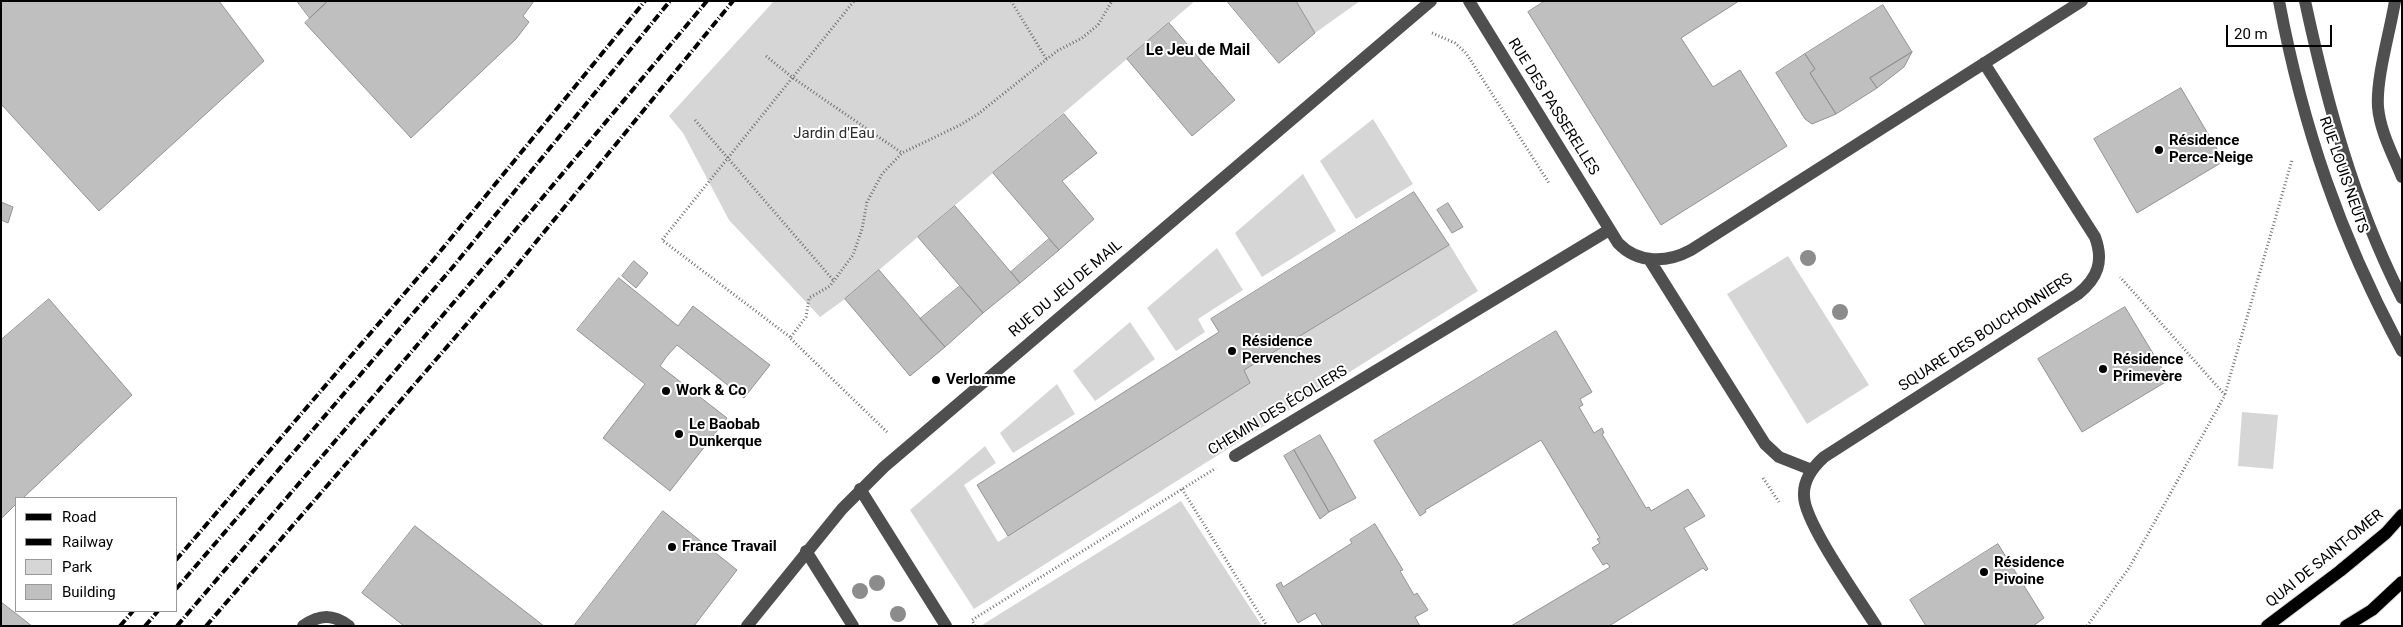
<!DOCTYPE html>
<meta charset="utf-8">
<style>
body{margin:0}
#map{position:relative;width:2403px;height:627px;overflow:hidden;background:#fff;font-family:Roboto,sans-serif}
canvas{display:block}
.frame{position:absolute;inset:0;border:2px solid #000;pointer-events:none}
.legend{position:absolute;left:15px;top:497px;width:162px;height:115px;box-sizing:border-box;background:#fff;border:1px solid #999;margin:0;padding:6px 9px;list-style:none;font-size:15px;color:#000}
.legend li{display:flex;align-items:center;gap:10px;height:25px}
.legend b{width:25px;border:1px solid #999}
.scale{position:absolute;left:2226px;top:25px;width:106px;height:22px;box-sizing:border-box;border:2px solid #000;border-top:0;padding-left:6px;font-size:15px;line-height:18px;white-space:nowrap;color:#000;-webkit-text-stroke:4px #fff;paint-order:stroke}
</style>
<div id="map">
<canvas width="2403" height="627"></canvas>
<div class="frame"></div>
<ul class="legend">
<li><b style="height:6px;background:#000"></b>Road</li>
<li><b style="height:6px;background:#000"></b>Railway</li>
<li><b style="height:14px;background:#d6d6d6"></b>Park</li>
<li><b style="height:14px;background:#bfbfbf"></b>Building</li>
</ul>
<div class="scale">20 m</div>
</div>
<script>
const c = document.querySelector('canvas').getContext('2d');
c.lineJoin = 'round';
function fillPath(path, color) { c.fillStyle = color; c.fill(path, 'evenodd'); }
function stroke(path, color, width, dash) { c.strokeStyle = color; c.lineWidth = width; c.lineCap = dash ? 'butt' : 'round'; c.setLineDash(dash || []); c.stroke(path); }
function label(font, color, halo, rows, align = 'center') {
  c.font = font + ' Roboto,sans-serif'; c.lineWidth = 4; c.setLineDash([]); c.textBaseline = 'middle'; c.strokeStyle = halo; c.fillStyle = color; for (const [text, x, y, turn = 0] of rows) {
    c.save(); c.translate(x, y); c.rotate((+turn || 0) * Math.PI / 180); c.textAlign = isNaN(turn) ? turn : align; if (halo) c.strokeText(text, 0, 0); c.fillText(text, 0, 0); c.restore();
  }
}
fillPath(new Path2D(`
 M774,1H1195L845,299L820,317L729,220L683,133L669,116Z
 M1296,1H1360L1315,33Z
 M1373,119L1413,184L1356,219L1320,161Z
 M1303,174L1336,231L1262,277L1235,233Z
 M1448,242L1478,291L974,609L910,510L985,446L996,463L964,485L998,542L1250,383L1244,370L1448,245Z
 M1217,248L1243,290L1198,319L1205,332L1176,351L1147,308Z
 M1788,256L1869,385L1807,424L1727,294Z
 M1130,322L1155,359L1095,401L1073,371Z
 M1057,384L1075,414L1013,453L1000,433Z
 M2242,412L2278,415L2273,469L2238,466Z
 M1181,501L1262,626L982,625Z`), '#d6d6d6');
const building = new Path2D(`
 M1,1H219L264,61L99,211L1,104Z
 M297,1H328L310,18Z
 M328,1H534L523,16L529,22L516,39L411,138L305,23Z
 M1227,1H1296L1315,33L1279,63Z
 M1545,1H1739L1681,38L1713,87L1740,70L1787,146L1661,225L1528,12Z
 M1883,5L1912,52L1870,78L1877,88L1836,114L1810,73L1815,69L1805,54Z
 M1169,23L1235,100L1192,136L1127,59Z
 M1912,52L1904,67L1877,88L1870,78Z
 M1805,54L1815,69L1810,73L1836,114L1812,124L1805,119L1776,73Z
 M2181,88L2224,161L2137,213L2094,139Z
 M1064,114L1097,153L1062,181L1094,219L1059,250L993,173Z
 M1414,192L1449,245L1244,370L1250,383L1008,536L977,485L1219,332L1211,319Z
 M1,202L13,207L8,223L1,220Z
 M1448,203L1463,227L1452,233L1437,210Z
 M955,206L1020,283L983,313L918,237Z
 M1049,239L1059,250L1020,283L1011,272Z
 M634,261L648,273L636,288L622,276Z
 M879,270L945,347L910,376L845,299Z
 M619,278L678,326L693,306L770,365L744,398L677,345L667,356L660,366L727,418L670,491L603,438L645,384L577,330Z
 M960,286L983,313L945,347L920,319Z
 M49,299L132,395L23,498H16V504L1,519V340Z
 M2125,307L2169,380L2082,432L2038,359Z
 M1556,331L1592,392L1580,399L1583,405L1579,407L1594,433L1602,428L1604,433L1602,434L1646,508L1649,507L1651,511L1688,489L1705,516L1684,528L1708,569L1706,571L1703,568L1609,626H1511L1610,567L1607,563L1603,565L1592,548L1600,543L1597,539L1600,538L1541,440L1425,510L1426,512L1420,516L1374,441Z
 M1320,435L1356,498L1329,512L1294,450Z
 M1294,450L1329,512L1320,519L1284,456Z
 M663,511L737,570L694,626H574Z
 M1375,524L1403,570L1400,571L1414,595L1417,593L1428,610L1415,617L1420,626H1323L1315,613L1298,623L1276,585L1281,582L1283,587L1352,543L1350,540Z
 M415,526L544,626H404L362,593Z
 M1998,544L2044,618L2033,626H1926L1910,600Z
 M1,602L32,626H1Z`);
fillPath(building, '#bfbfbf');
stroke(building, '#939393', 1);
const major = new Path2D(`
 M2267,626L2340,571L2386,533L2402,515
 M2346,626L2372,610L2402,582`);
stroke(major, '#dbdbdb', 14);
stroke(new Path2D(`
 M1011,1L1047,60
 M1432,33L1455,43L1466,53L1549,183
 M766,56L793,78L902,153
 M695,120L834,281
 M790,337L662,240L854,1
 M2225,394L2292,160
 M887,432L790,338L806,317L809,298L830,286L853,255L862,229L867,202L882,174L902,153L960,125L978,114L1057,51L1082,38L1098,25L1112,1
 M1763,478L1779,502
 M1182,489L1267,626
 M975,626L972,620L1216,468
 M2087,626L2129,568L2225,395L2120,277`), '#717171', 3, [1, 2.5]);
stroke(new Path2D(`
 M1469,1L1618,243C1638,264 1667,263 1691,250L2082,1
 M2279,1C2303,128 2340,236 2402,351
 M2305,1C2327,103 2354,204 2402,298
 M2395,1C2390,32 2376,78 2378,107C2380,131 2393,155 2402,177
 M1649,259L1765,444L1779,457L1812,470
 M1235,456L1609,230
 M860,489L946,626
 M806,551L853,626
 M303,626C320,614 333,614 349,626
 M747,626L842,509L884,467L1431,1
 M1876,626C1859,599 1804,522 1804,496C1803,480 1813,467 1824,457L2078,294C2098,278 2104,261 2095,237L1984,63`), '#4f4f4f', 12);
stroke(major, '#000', 12);
stroke(new Path2D(`
 M176,560L434,259L645,1
 M176,589L452,268L670,1
 M120,626L133,611
 M145,626L158,611
 M177,626L502,246L707,1
 M206,626L509,275L733,1`), '#000', 4, [8, 2.5, 1, 2.5]);
c.fillStyle = '#8c8c8c';
for (const [x, y] of [
 [1808,258],
 [1840,312],
 [877,583],
 [860,591],
 [898,614]
]) { c.beginPath(); c.arc(x, y, 8, 0, 2 * Math.PI); c.fill(); }
for (const [x, y, r, color] of [
 [2159,150,5,"#000"],
 [1232,351,5,"#000"],
 [2103,369,5,"#000"],
 [936,380,5,"#000"],
 [666,391,5,"#000"],
 [679,434,5,"#000"],
 [672,547,5,"#000"],
 [1984,572,5,"#000"]
]) { const dot = new Path2D(); dot.arc(x, y, r, 0, 2 * Math.PI); c.fillStyle = color; c.fill(dot); stroke(dot, '#fff', 2); }
label('15px', '#000', '#fff', [
 ["RUE DES PASSERELLES",1553,107,58],
 ["RUE LOUIS NEUTS",2343,175,71],
 ["RUE DU JEU DE MAIL",1066,289,-40],
 ["SQUARE DES BOUCHONNIERS",1986,333,-33],
 ["CHEMIN DES ÉCOLIERS",1278,411,-31],
 ["QUAI DE SAINT-OMER",2325,559,-39]
]);
label('15px', '#2d2d2d', '#fff', [
 ["Jardin d'Eau",834,134]
]);
label('bold 15px', '#000', '#fff', [
 ["Résidence",2169,141],
 ["Perce-Neige",2169,158],
 ["Résidence",1242,342],
 ["Pervenches",1242,359],
 ["Résidence",2113,360],
 ["Primevère",2113,377],
 ["Verlomme",946,380],
 ["Work & Co",676,391],
 ["Le Baobab",689,425],
 ["Dunkerque",689,442],
 ["France Travail",682,547],
 ["Résidence",1994,563],
 ["Pivoine",1994,580]
], 'left');
label('bold 16px', '#000', '#fff', [
 ["Le Jeu de Mail",1198,51]
]);
</script>
